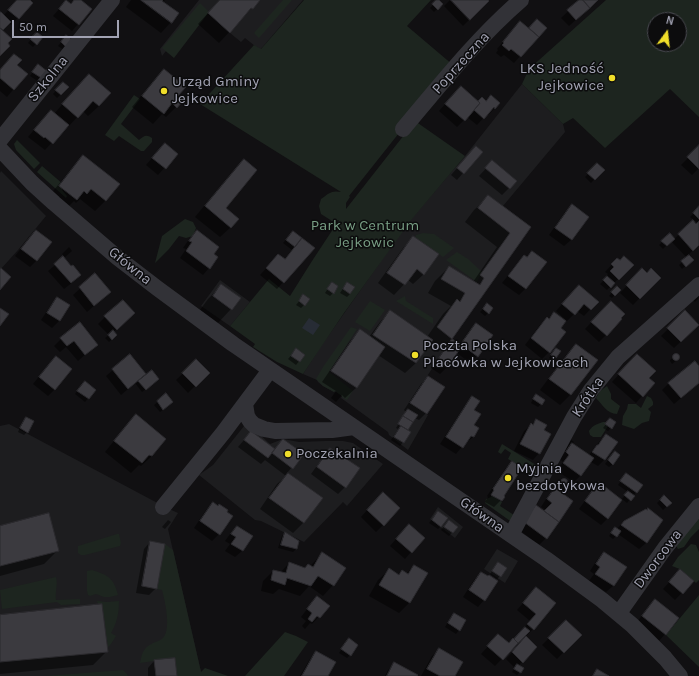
<!DOCTYPE html>
<meta charset="utf-8">
<style>
body{margin:0}
#map{position:relative;width:699px;height:676px;overflow:hidden;background:#111012;font-family:Karla,sans-serif}
canvas{display:block}
.north{position:absolute;left:647px;top:12px;width:40px;height:40px;box-sizing:border-box;background:#0c0c0d;border:1px solid #48484f;border-radius:50%;rotate:15deg;font-size:11px;font-weight:700;line-height:16px;text-align:center;color:#a2a3b3}
.north::after{content:'';display:block;margin:auto;width:14px;height:18px;background:#f0de2a;clip-path:polygon(50% 0,100% 100%,50% 72%,0 100%)}
.scale{position:absolute;left:12px;top:20px;width:107px;height:18px;box-sizing:border-box;border:2px solid #a2a3b3;border-top:0;padding-left:5px;font-size:12px;line-height:14px;white-space:nowrap;color:#a2a3b3;-webkit-text-stroke:3px #0c0c0d;paint-order:stroke}
</style>
<div id="map">
<canvas width="699" height="676"></canvas>
<div class="north">N</div>
<div class="scale">50 m</div>
</div>
<script>
const c = document.querySelector('canvas').getContext('2d');
c.lineJoin = 'round';
function fillPath(path, color) { c.fillStyle = color; c.fill(path, 'evenodd'); }
function stroke(path, color, width, dash) { c.strokeStyle = color; c.lineWidth = width; c.lineCap = dash ? 'butt' : 'round'; c.setLineDash(dash || []); c.stroke(path); }
function label(font, color, halo, rows, align = 'center') {
  c.font = font + ' Karla,sans-serif'; c.lineWidth = 3; c.setLineDash([]); c.textBaseline = 'middle'; c.strokeStyle = halo; c.fillStyle = color; for (const [text, x, y, turn = 0] of rows) {
    c.save(); c.translate(x, y); c.rotate((+turn || 0) * Math.PI / 180); c.textAlign = isNaN(turn) ? turn : align; if (halo) c.strokeText(text, 0, 0); c.fillText(text, 0, 0); c.restore();
  }
}
fillPath(new Path2D(`
 M199,0H303L260,50L245,38L241,42L230,33L208,13L209,12L190,21L162,56L160,49Z
 M522,84L563,124L565,132L503,206L531,227L452,339L409,403L428,415L408,450L389,435L388,432L341,398L342,396L335,391L334,392L323,386L318,382L317,380L303,374L319,349L407,224L465,156Z
 M1,171L46,216L18,250L0,270V173Z
 M220,280L250,302L230,326L201,306Z
 M9,424L165,507L178,513L168,529L202,676H0V426Z
 M244,426L255,430L270,444L283,439L299,442L325,441H343L353,443L383,464L347,506L343,502L304,542L261,521L255,520L199,475L213,465Z
 M438,507L463,527L455,538L430,519Z
 M497,549L518,561L505,583L484,569Z`), '#1d1d1f');
fillPath(new Path2D(`
 M283,0H292L259,38L254,33Z
 M304,0H431L407,26L453,65L349,196L350,197L346,203V209L415,121L465,156L407,225V226L344,313L303,374L277,362L253,347L255,344L230,326L269,279L290,296L312,261L339,220L332,221L321,214L319,206L321,199C329,193 332,190 341,192L200,104L254,45L261,49Z
 M606,0H699V117L670,89L605,148L573,118L563,124L522,84L529,69ZM655,20H679V44H655Z
 M200,3L209,12L174,58L162,48Z
 M134,95L140,99L121,124L139,140C144,136 146,134 152,138V142L144,151H141L119,136L114,141L105,135Z
 M17,140L40,163L34,169L16,150L14,144Z
 M42,166L63,184L62,190L67,196L66,198L37,172Z
 M185,219L193,222L196,228L193,236L186,238L179,236L169,249L155,263L162,236Z
 M423,233L434,234L454,248L443,257L415,237L416,235Z
 M457,252L468,259L482,272L477,282L446,260Z
 M405,296L406,301L433,318V324L396,301Z
 M370,301L385,310L370,331L355,322Z
 M351,327L357,329L329,372L353,391L347,400L342,397V396L335,391L334,392L323,386L316,379L323,367Z
 M607,386L611,394V399L620,406L617,414C607,414 602,404 596,398L600,391Z
 M647,396L651,398L653,402V405L648,409L651,412L649,421L642,423L634,429L622,425L623,416L627,409L628,404H636L641,408Z
 M603,422H606L605,424L608,426L601,437H593L590,435L589,431C593,425 597,424 603,422Z
 M502,444L541,468L536,476L508,459L511,453L505,449L501,454L498,452Z
 M492,495L502,502L500,506L517,517L513,523L485,503L486,499L491,497Z
 M699,518V529L691,537L684,547L678,549L675,544Z
 M117,534H119L121,543L120,546L85,555H81L78,553V546Z
 M165,544L173,550L201,672L205,668L228,676H177L174,658L140,663C142,653 143,648 153,643C155,642 159,641 162,639C172,631 165,601 162,590L157,589Z
 M691,544L696,545L699,552V580L696,583L680,569L677,568L672,566L678,557Z
 M92,570C108,575 114,578 118,595L110,597H104L96,594L90,596L88,595L87,591V571Z
 M56,577C58,584 55,592 56,600L80,599V604L61,605L57,602L2,609L0,590Z
 M699,595V667L666,635Z
 M97,601L107,602L119,601C119,613 117,623 111,633L116,636L111,644L108,647L102,604H98Z
 M285,632L296,636L308,642L284,676H245Z
 M123,670L127,674L128,676H45Z`), '#1d251f');
fillPath(new Path2D(`
 M309,318L320,325L313,335L302,328Z`), '#272c35');
fillPath(new Path2D(`
 M18,0H28L32,4L11,25L9,23L1,30L0,54V14L3,16Z
 M74,0H80L91,9L72,31L53,16L60,8L70,4Z
 M131,0H165L163,2L171,22L161,33L126,7Z
 M220,0H259L219,43L198,24Z
 M438,0L442,4L434,12L430,8Z
 M450,0H486L488,1L463,26L444,6Z
 M580,0H598L569,26L561,18Z
 M537,21L545,28L514,63L504,55L501,57L496,53L498,50L497,49L514,29L529,30Z
 M34,36L42,37L33,47L28,43Z
 M63,40L72,41L64,50L58,46Z
 M16,65L26,74L7,97L0,91V70Z
 M35,69L47,72L39,82L30,76Z
 M165,70L175,97L176,107L166,117L162,114L153,124L132,107L154,80Z
 M89,75L99,106L88,116L83,111L67,128L66,127L45,150L28,137L44,118L54,114L79,85Z
 M63,83L68,87L57,98L53,94Z
 M454,94L478,102L482,99L486,102L491,97L495,108L488,115L487,114L477,125L467,117L457,127L439,111Z
 M476,147L463,173L457,180L451,175Z
 M699,147V168L692,175L681,165Z
 M158,151L177,154L158,175L146,165Z
 M83,157L118,184L105,201L95,211L80,199L76,203L74,201L66,209L49,196L73,167Z
 M244,160L225,208L231,227L220,237L195,217L234,170Z
 M492,162L509,188L502,195L479,176Z
 M597,165L603,170L591,183L585,177Z
 M488,197L530,228L451,339L459,345L469,331L476,324L477,356L470,363L457,353L447,367L440,374L431,368L449,343L448,342L438,352L428,345L416,363L405,373L378,355L356,388L345,398L342,395L336,402L331,398L336,391L322,382L350,341L360,331L369,337L380,322L390,311L427,337L443,314L451,306L428,293L435,281L449,267L473,282L497,247L465,222L474,210Z
 M572,206L587,217L571,240L564,246L549,235L565,212Z
 M699,208V244L688,255L692,260L682,269L679,265L687,258L671,241L663,249L659,245L670,235L674,239L693,222L696,225L698,223L690,217Z
 M36,231L37,260L30,267L15,256L29,238Z
 M197,232L212,254L209,268L203,275L180,258L186,249L183,248L190,238Z
 M293,232L313,248L277,289L260,275L272,262L284,260L292,250L283,243Z
 M413,238L424,274L413,284L408,280L394,295L378,283L403,248Z
 M69,247L72,251L64,258L73,282L64,289L48,271L65,257L62,254Z
 M532,252L526,288L519,295L502,283L518,263L524,256L526,258Z
 M617,259L632,265L607,290L600,284L605,279L604,278L608,274L605,272Z
 M642,270L647,274L659,278L633,305L620,293Z
 M95,275L103,298L87,312L73,295Z
 M222,285L231,309L218,323L200,310L208,299Z
 M329,287L333,293L330,296L325,293Z
 M344,287L350,294L347,297L340,293Z
 M617,287L620,290L612,298L609,296Z
 M699,291V298L695,302L691,298Z
 M572,293L597,302L584,316L577,311L567,321L556,311Z
 M57,298L69,305L59,321L52,328L41,320L51,305Z
 M301,299L304,305L301,308L296,305Z
 M484,308L488,313L485,316L480,312Z
 M604,309L621,320L599,342L585,329Z
 M685,312L698,325L674,348L661,336Z
 M554,314L559,328L549,352L542,359L525,345L540,325Z
 M105,317L127,320L113,332L116,335L109,342L105,338L109,335L98,324Z
 M61,339L97,344L78,361L66,347L60,352L54,346Z
 M577,345L597,360L570,395L560,405L540,390L566,355Z
 M296,350L304,355L296,365L288,359Z
 M553,352L555,357L552,360L549,358Z
 M676,355H678L679,358L678,359L672,364L670,361V360Z
 M130,356L146,376L155,382L142,392L135,383L121,395L106,376L113,370Z
 M196,361L208,373L188,393L176,380Z
 M630,362L648,378L642,396L636,403L612,382Z
 M49,364L55,389L48,396L33,384Z
 M699,367V383L674,404L662,390L669,383Z
 M428,377L443,387L426,413L419,420L415,418L407,430L403,442L400,446L391,440L398,429L396,428L406,412L404,410L421,384Z
 M82,385L95,390L85,402L75,394Z
 M166,395L169,405L160,412L154,405Z
 M472,398L473,437L466,443H465L456,454L440,444L466,404Z
 M533,399L541,404L538,407L531,403Z
 M136,416L152,456L141,466L139,465L131,473L105,452L126,426Z
 M27,418V432L24,435L18,432L23,421Z
 M610,419L611,428L608,431L603,428Z
 M536,421L543,430L539,453L533,460L514,451L524,431Z
 M251,432L274,450L283,440L303,454L287,473L321,498L303,523L293,533L260,509L277,484L286,476L265,460L261,464L238,447Z
 M606,435L604,460L598,466L591,462L580,476L574,482L557,471L563,462L560,459L566,451L560,448L567,437L574,442L572,444L588,456L599,442Z
 M330,450L345,487L338,494L311,474L324,456Z
 M612,455L613,464L609,467L605,464Z
 M512,462L502,496L504,497L494,507L485,502L488,497L487,496L505,469Z
 M623,478L642,485L627,503L622,499L628,492L618,485Z
 M563,479L565,480L566,481L565,484L560,488L558,487V484Z
 M599,484L608,518L601,525L579,509L592,491Z
 M555,489L546,538L539,545L518,529L530,513L544,512L546,510L541,507L548,496Z
 M664,496L670,503L663,510L657,503Z
 M376,500L383,525L376,532L361,517Z
 M213,504L231,516L219,534L212,541L194,528L206,510Z
 M435,516L441,526L438,529L429,523Z
 M168,520L171,522L165,529L162,527Z
 M662,520L646,543L639,549L618,534L613,539L609,536L615,528L617,529L624,521Z
 M446,524L457,527L449,536L441,530Z
 M0,527L58,550L44,564L0,576Z
 M237,527L251,536L242,551L235,557L225,551L230,544L225,541L230,534Z
 M402,532L411,552L405,559L390,546Z
 M285,533L296,549L293,552L278,548L282,536Z
 M150,542L156,588L149,595L136,593L144,549Z
 M323,553L333,585L323,596L309,586L300,596L279,589L273,594L261,591L263,581L273,571L280,573L289,563L304,569L310,566Z
 M604,553L625,567L613,586L606,592L589,581L594,574L590,571L597,560Z
 M414,566L427,574L409,603L399,613L369,596L378,580L389,570L398,575L402,571L406,574Z
 M495,567L500,576L497,579L490,574Z
 M481,573L484,600L478,607L463,597L474,580Z
 M674,577L693,581L675,600L663,589Z
 M536,588L554,603L533,629L526,636L525,635L495,666L481,654L492,642L508,644L514,640L530,621L517,610Z
 M317,597L329,606L312,624L310,623L305,629L302,626L306,621L301,617L311,604Z
 M649,607L665,634L659,641L636,623Z
 M454,614L465,621L459,630L456,634L445,627L451,617Z
 M0,616L107,651L93,665L0,674Z
 M566,621L580,635L557,659L542,645Z
 M346,643L350,655L347,658L339,653Z
 M520,644L522,662L518,666L520,672L517,675L512,672L515,668L506,659Z
 M439,650L454,676H421L432,656Z
 M316,653L327,676H300L310,659Z
 M154,661L176,676H148V668Z
 M395,664L416,676H385L388,670Z`), '#0007');
const building = new Path2D(`
 M17,0H30L33,3L19,19L8,10Z
 M66,0L71,4L74,0H81L92,9L79,25L59,9Z
 M141,0H163L162,1L179,13L172,23Z
 M220,0H260L253,9L251,8L230,33L208,13Z
 M436,0H439L443,4L438,10L432,4Z
 M451,0H488L489,1L470,20Z
 M579,0H583L590,8L576,20L567,10Z
 M583,0H598L590,8Z
 M0,12H1L11,22L3,30L0,28Z
 M537,19L547,28L539,37L529,28Z
 M520,21L539,37L521,57L511,49L509,51L502,45L504,43L503,42Z
 M0,28L12,39L8,43L10,46L0,56Z
 M37,32L43,37L37,45L30,39Z
 M66,35L73,40L67,48L61,42Z
 M14,54L22,60L17,65L28,74L14,90L0,78V70Z
 M38,64L48,72L43,79L32,72Z
 M164,69L186,87L177,97L182,102L177,108L172,103L164,114L142,96Z
 M89,74L111,93L99,106L93,101L78,118L62,104Z
 M63,82L69,87L61,95L55,90Z
 M461,86L480,103L465,121L445,104Z
 M491,95L500,103L495,109L494,107L484,119L474,110L480,103L478,101L482,97L486,101Z
 M51,110L69,125L53,144L45,137L44,138L34,130Z
 M165,143L178,154L166,169L152,158Z
 M699,145V169L687,157Z
 M476,146L483,152L464,174L457,168Z
 M83,155L120,184L106,201L91,189L87,194L84,191L77,200L59,186Z
 M244,159L257,170L226,208L239,219L231,228L205,206Z
 M492,160L517,181L510,189L485,168Z
 M597,163L605,170L595,180L587,173Z
 M488,195L531,227L452,339L437,327L457,299L460,302L465,293L441,279L449,266L480,285L484,278L480,275L510,233L478,208Z
 M572,204L589,217L572,240L555,228Z
 M699,206V219L693,213Z
 M693,220L696,224L699,221V245L693,251L678,234Z
 M36,230L52,242L37,261L21,249Z
 M197,230L219,247L214,254L218,257L210,269L186,251L192,242L189,241Z
 M293,231L302,238L295,247L286,240Z
 M670,233L675,239L667,246L661,241Z
 M413,236L439,254L424,275L417,269L405,285L387,273Z
 M302,238L315,248L284,283L266,268L278,254L285,259Z
 M532,251L547,262L526,289L508,276L524,255L527,257Z
 M689,255L694,260L686,267L681,261Z
 M63,256L71,266L73,265L81,275L71,283L54,264Z
 M624,256L634,265L619,280L610,271L614,267L611,264L617,258L620,260Z
 M1,268L11,277L0,290V269Z
 M642,268L647,273L651,268L661,278L640,299L626,285Z
 M95,273L111,292L94,306L79,287Z
 M607,276L615,283L611,288L603,280Z
 M332,282L338,286L334,294L327,289Z
 M347,282L355,287L350,294L343,289Z
 M221,284L241,298L232,310L213,296Z
 M579,285L599,302L591,310L584,304L575,315L562,304Z
 M617,286L621,290L615,296L611,292Z
 M303,294L310,299L305,306L299,301Z
 M57,297L70,305L60,321L47,313Z
 M123,300L135,313L117,330L104,316Z
 M611,301L625,314L621,318L622,319L607,336L591,322Z
 M487,303L493,308L489,314L483,309Z
 M0,308L9,314L0,326Z
 M390,310L433,340L416,363L373,335Z
 M685,310L699,325L681,342L667,328Z
 M554,312L566,321L561,328L566,332L550,353L531,338L547,317L549,319Z
 M80,322L98,345L85,355L74,341L67,346L60,338Z
 M476,323L493,335L478,357L461,344Z
 M360,329L385,347L357,388L331,371Z
 M113,330L117,335L112,340L108,335Z
 M452,339L462,345L448,368L437,361Z
 M576,344L598,360L571,395L549,379Z
 M296,348L305,355L300,362L291,356Z
 M556,348L561,351L556,358L551,355Z
 M672.5 357a3.5 3.5 0 1 1 7 0a3.5 3.5 0 1 1-7 0Z
 M130,354L146,374L128,389L112,369Z
 M637,354L656,371L649,378L655,383L643,397L618,374Z
 M56,356L72,369L55,390L39,377Z
 M196,359L210,373L196,387L182,373Z
 M695,361L699,366V383L681,398L668,383Z
 M152,370L159,379L146,390L138,381Z
 M428,376L445,387L427,414L410,403Z
 M85,381L96,390L89,399L77,391Z
 M166,393L173,402L163,410L157,401Z
 M536,394L545,400L542,405L533,399Z
 M472,396L480,401L474,410L481,414L474,425L479,428L474,437L471,436L463,448L446,437Z
 M408,409L418,415L413,422L403,416Z
 M136,414L166,439L152,456L149,455L142,463L114,441Z
 M403,416L413,422L408,430L398,424Z
 M26,417L34,421L28,433L20,428Z
 M610,418L616,422L612,429L605,424Z
 M536,419L547,425L544,430L551,434L540,454L520,444L531,423L533,425Z
 M401,426L411,432L404,443L394,437Z
 M251,431L275,449L268,458L244,440Z
 M606,434L618,442L605,460L592,452L597,445H598Z
 M283,439L304,454L293,469L272,453Z
 M572,443L594,458L581,476L563,463L569,455L566,452Z
 M330,448L360,468L346,488L317,467Z
 M615,451L620,455L613,465L608,460Z
 M512,461L522,468L504,496L505,497L502,501L491,495L494,490L493,489Z
 M288,473L323,498L304,523L269,498Z
 M626,473L643,485L637,493L620,481Z
 M560.5 482a3.5 3.5 0 1 1 7 0a3.5 3.5 0 1 1-7 0Z
 M599,482L622,500L608,519L585,501Z
 M555,488L573,501L559,522L544,511L552,503L547,499Z
 M628,491L635,496L631,501L624,495Z
 M383,492L400,508L384,526L367,510Z
 M664,495L672,503L667,507L660,500Z
 M213,502L218,506L219,504L228,510L227,512L233,516L220,535L200,521Z
 M536,505L559,522L547,539L524,522Z
 M648,508L663,520L647,543L621,525L624,521L646,509L647,510Z
 M438,511L448,518L441,527L432,520Z
 M49,513L59,551L0,566V526Z
 M449,520L458,527L453,533L444,527Z
 M409,524L425,538L412,553L396,539Z
 M237,526L253,536L243,551L231,544L236,537L231,534Z
 M615,527L621,531L617,537L611,533Z
 M285,532L299,541L297,549L281,545Z
 M150,541L165,544L157,589L142,586Z
 M322,552L346,568L334,586L318,576L311,586L287,578L285,585L271,580L273,570L286,573L289,562L305,568L308,564L313,567Z
 M604,552L627,567L614,586L595,574L600,567L596,564Z
 M498,562L507,568L501,577L492,571Z
 M414,565L428,573L410,603L379,585L389,568L399,575L402,570L408,574Z
 M680,569L694,581L683,594L669,582Z
 M481,572L488,576L489,575L498,581L485,601L469,590Z
 M536,587L556,603L534,630L527,624L536,614L523,603Z
 M317,596L330,606L320,618L317,616L312,622L308,619L312,613L307,609Z
 M655,599L679,618L666,635L642,616Z
 M102,604L108,652L0,662V615Z
 M454,613L466,620L460,631L448,623Z
 M566,620L582,635L564,653L548,638Z
 M525,627L530,631L518,643L514,639Z
 M498,634L509,643L513,638L518,643L503,660L487,646Z
 M526,636L537,647L523,663L512,652Z
 M349,638L358,645L351,656L341,649Z
 M439,648L463,662L455,676H440L427,669Z
 M316,651L336,662L328,676H302Z
 M175,658L177,676H156L154,660Z
 M394,662L418,675L417,676H387Z
 M517,664L524,668L521,673L514,669Z
 M597,669L609,676H593Z`);
fillPath(building, '#3b3a3f');
stroke(building, '#2b2a2e', 1);
stroke(new Path2D(`
 M403,129C440,85 477,38 521,0
 M0,140L112,0
 M0,149L32,183L54,203L118,258L157,288L233,344L546,559L602,600L632,625L665,658L680,676
 M245,404L247,416L250,421L254,425L264,429L275,431L332,430L354,427
 M163,507L223,433L270,370
 M511,535L574,417L591,390L618,357L699,285
 M619,613L665,548L699,506`), '#323237', 16);
for (const [x, y, r, color] of [
 [612,78,4,"#f0de2a"],
 [164,91,4,"#f0de2a"],
 [415,355,4,"#f0de2a"],
 [288,454,4,"#f0de2a"],
 [508,478,4,"#f0de2a"]
]) { const dot = new Path2D(); dot.arc(x, y, r, 0, 2 * Math.PI); c.fillStyle = color; c.fill(dot); stroke(dot, '#0c0c0d', 1.5); }
label('15px', '#a2a3b3', '#0c0c0d', [
 ["Poprzeczna",461,63,-48],
 ["Szkolna",48,79,-51],
 ["Główna",130,266,39],
 ["Krótka",588,397,-56],
 ["Główna",482,515,35],
 ["Dworcowa",658,559,-53]
]);
label('15px', '#a2a3b3', '#0c0c0d', [
 ["LKS Jedność",604,69,"right"],
 ["Jejkowice",604,86,"right"],
 ["Urząd Gminy",172,82],
 ["Jejkowice",172,99],
 ["Poczta Polska",423,346],
 ["Placówka w Jejkowicach",423,363],
 ["Poczekalnia",296,454],
 ["Myjnia",516,469],
 ["bezdotykowa",516,486]
], 'left');
label('15px', '#789e84', '#0c0c0d', [
 ["Park w Centrum",365,226],
 ["Jejkowic",365,243]
]);
</script>
